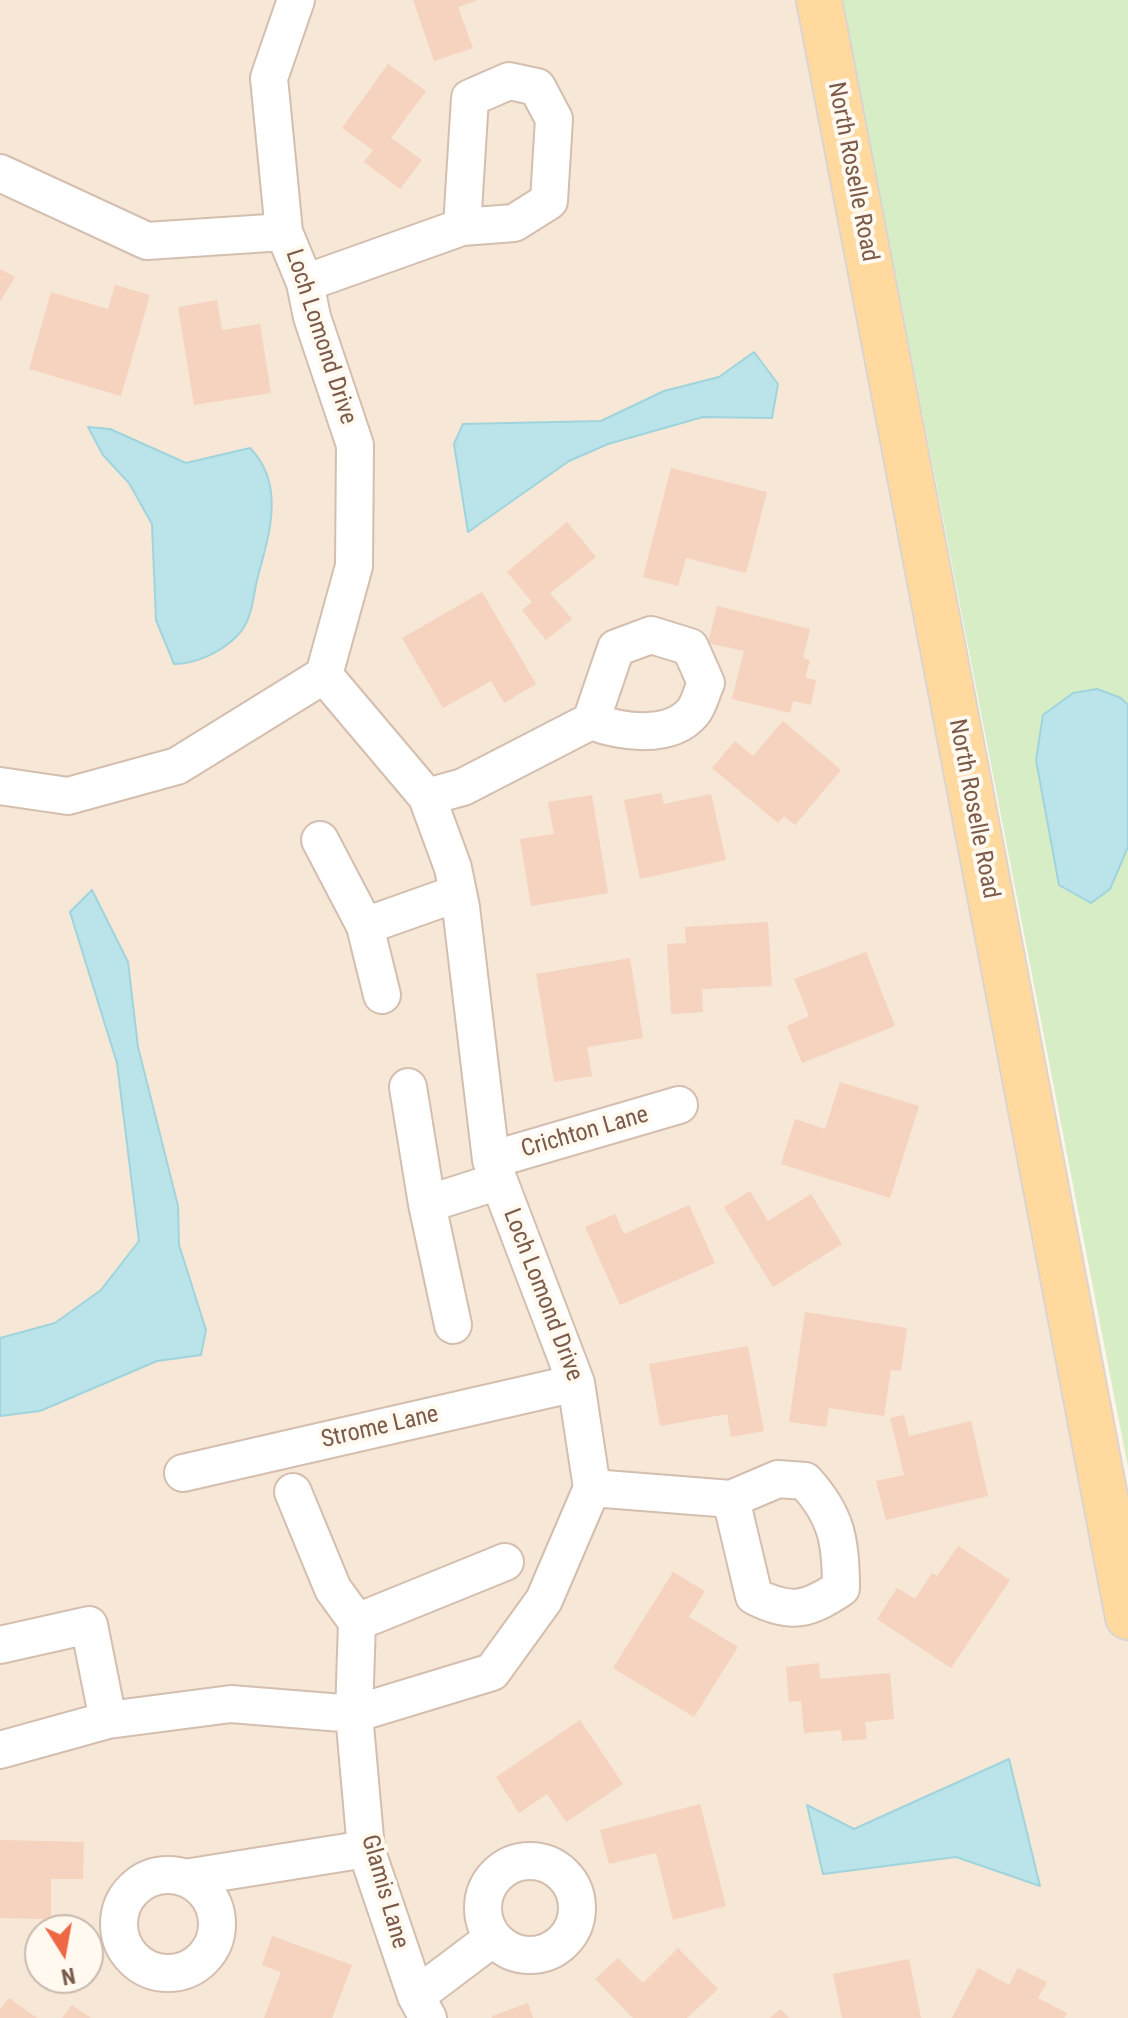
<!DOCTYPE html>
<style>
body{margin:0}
#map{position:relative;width:1128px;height:2018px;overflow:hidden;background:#fef5e8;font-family:"Roboto Condensed",sans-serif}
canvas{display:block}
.north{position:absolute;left:24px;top:1914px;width:80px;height:80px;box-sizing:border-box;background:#fff9f0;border:2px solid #cab9ad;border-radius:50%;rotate:169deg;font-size:22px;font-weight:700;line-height:32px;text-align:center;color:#7b5a49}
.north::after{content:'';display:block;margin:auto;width:28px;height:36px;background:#ef6846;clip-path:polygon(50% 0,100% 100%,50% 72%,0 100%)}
</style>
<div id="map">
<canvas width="1128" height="2018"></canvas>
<div class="north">N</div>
</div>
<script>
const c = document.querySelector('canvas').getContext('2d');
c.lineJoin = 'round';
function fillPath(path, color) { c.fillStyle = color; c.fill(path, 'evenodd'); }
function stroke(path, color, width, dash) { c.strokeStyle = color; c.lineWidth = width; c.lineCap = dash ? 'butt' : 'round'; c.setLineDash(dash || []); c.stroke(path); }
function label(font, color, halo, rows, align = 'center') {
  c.font = font + ' "Roboto Condensed",sans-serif'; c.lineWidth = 8; c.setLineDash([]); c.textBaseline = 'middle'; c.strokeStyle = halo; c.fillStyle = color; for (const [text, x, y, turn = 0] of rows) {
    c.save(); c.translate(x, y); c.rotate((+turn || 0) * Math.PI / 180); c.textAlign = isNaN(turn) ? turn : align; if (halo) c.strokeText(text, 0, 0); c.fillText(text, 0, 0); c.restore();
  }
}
fillPath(new Path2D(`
 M0,0H819L1128,1617V2018H0ZM40,1930H88V1978H40Z`), '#f6e7d6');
fillPath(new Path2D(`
 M842,0H1128V1467Z`), '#d6edc5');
const water = new Path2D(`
 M754,352L778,384L772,418L703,417L608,444L569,461L468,532L454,444L463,424L601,421L664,391L719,377Z
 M88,427L110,429L186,463L250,448C285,484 270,532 258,576C252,598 254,620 235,638C219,653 195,664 174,664L156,620L152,524L129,483L103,455Z
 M1097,689L1121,698L1128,705V847L1110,889L1091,903L1059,885L1036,760L1043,715L1073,693Z
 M92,890L128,962L138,1047L178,1206L179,1245L206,1330L201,1355L157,1361L40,1411L0,1416V1338L55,1323L101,1290L139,1241L117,1063L70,912Z
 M1009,1759L1040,1886L956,1857L823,1874L807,1805L854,1829Z`);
fillPath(water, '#bae4ea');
stroke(water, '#a0d4dc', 2);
fillPath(new Path2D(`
 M413,0H478L458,7L473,48L434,61Z
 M388,64L426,91L391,138L422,160L400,189L364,162L373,150L342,128Z
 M0,269L15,277L0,302Z
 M115,285L150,295L121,396L29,369L51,292L108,309Z
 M217,300L222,330L260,324L271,393L194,405L178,307Z
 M671,468L767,492L746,573L686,558L678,586L643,577Z
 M567,522L596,557L550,593L572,619L546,640L522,610L532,602L507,572Z
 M482,592L536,684L504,703L491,681L443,708L402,638Z
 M717,606L810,629L803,658L810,660L805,678L816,680L811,705L793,701L790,713L732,699L744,651L708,643Z
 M783,721L841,770L795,825L784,816L778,823L712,768L735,741L753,756Z
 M661,793L664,804L711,794L726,860L640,879L624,800Z
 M592,795L608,893L531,906L520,839L554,834L548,802Z
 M768,922L772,986L702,989L703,1012L671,1014L667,944L686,943L685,927Z
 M866,952L895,1026L802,1063L787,1026L809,1016L794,979Z
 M630,958L643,1038L587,1047L592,1076L554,1082L536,974Z
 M840,1082L919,1106L890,1198L781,1164L795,1119L825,1129Z
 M750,1191L768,1221L811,1194L842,1244L773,1287L724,1207Z
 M689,1205L715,1263L620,1305L585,1227L615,1214L624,1234Z
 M805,1312L907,1328L901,1371L891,1370L884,1416L829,1408L826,1427L789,1422Z
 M748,1346L764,1431L731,1437L727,1414L660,1426L649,1364Z
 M904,1415L909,1436L971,1421L988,1496L886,1520L876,1481L904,1475L890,1418Z
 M958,1546L1010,1580L951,1668L877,1619L897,1588L915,1599L932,1573L937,1576Z
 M673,1572L705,1591L689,1617L738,1647L694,1717L613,1668Z
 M819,1663L820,1679L890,1673L894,1719L865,1722L867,1739L842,1741L841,1730L804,1733L801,1701L789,1702L786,1667Z
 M580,1720L623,1784L566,1822L547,1794L519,1813L496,1777Z
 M700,1804L726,1906L673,1920L656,1853L609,1864L600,1830Z
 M0,1840L84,1842L83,1879H51V1919L0,1918Z
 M272,1936L352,1965L332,2018H264L281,1972L262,1965Z
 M678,1948L718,1989L687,2018H633L595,1979L618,1958L643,1983Z
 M909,1959L921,2018H842L833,1974Z
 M978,1968L1009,1985L1018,1968L1047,1982L1038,1998L1067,2013L1064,2018H952Z
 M9,1998L37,2018H0V2009Z
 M528,2003L533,2018H492V2016Z
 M72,2005L91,2018H62Z
 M781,2009L789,2018H770Z`), '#f5d3be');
const minor = new Path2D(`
 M0,173L147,241L284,232
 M305,283L462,227L514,223L549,201L554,119L537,87L509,81L470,98L462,227
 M0,786L68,796L177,766L324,675L354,566L355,445L312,317L305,283L284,232L269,78L296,0
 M427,797L463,787L591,721C620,732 670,740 693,712C699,705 702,691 706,683L690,647L651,635L616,648L591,721
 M320,840L365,926
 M382,995L365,926L458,893
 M408,1087L427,1204
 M491,1160L679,1105
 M453,1325L427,1204L499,1181
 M183,1473L576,1383
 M592,1488L731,1499L778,1479L805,1481C837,1516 841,1542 841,1588C808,1610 791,1615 754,1596L731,1499
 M293,1492L333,1589L357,1622
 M0,1645L89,1625L108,1720
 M0,1750L108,1720L231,1704L354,1714L492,1672L544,1600L592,1488L576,1383L491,1160L461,907L453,868L427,797L324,675
 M483 1908a47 47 0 1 1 94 0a47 47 0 1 1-94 0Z
 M119 1924a49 49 0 1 1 98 0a49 49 0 1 1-98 0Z
 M185,1878L366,1849
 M416,1996L493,1938
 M428,2018L416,1996L366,1849L354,1714L357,1622L505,1562`);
const major = new Path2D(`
 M819,0L1128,1617`);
stroke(minor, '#d4beaf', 40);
stroke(major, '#ddd4d0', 48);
stroke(minor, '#fff', 36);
stroke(major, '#ffd99e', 44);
label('24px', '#7b5a49', '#fff9f0', [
 ["North Roselle Road",852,172,79],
 ["Loch Lomond Drive",320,337,72],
 ["North Roselle Road",973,809,79],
 ["Crichton Lane",585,1133,-16],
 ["Loch Lomond Drive",542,1295,69],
 ["Strome Lane",380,1428,-13],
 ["Glamis Lane",384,1892,74]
]);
</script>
